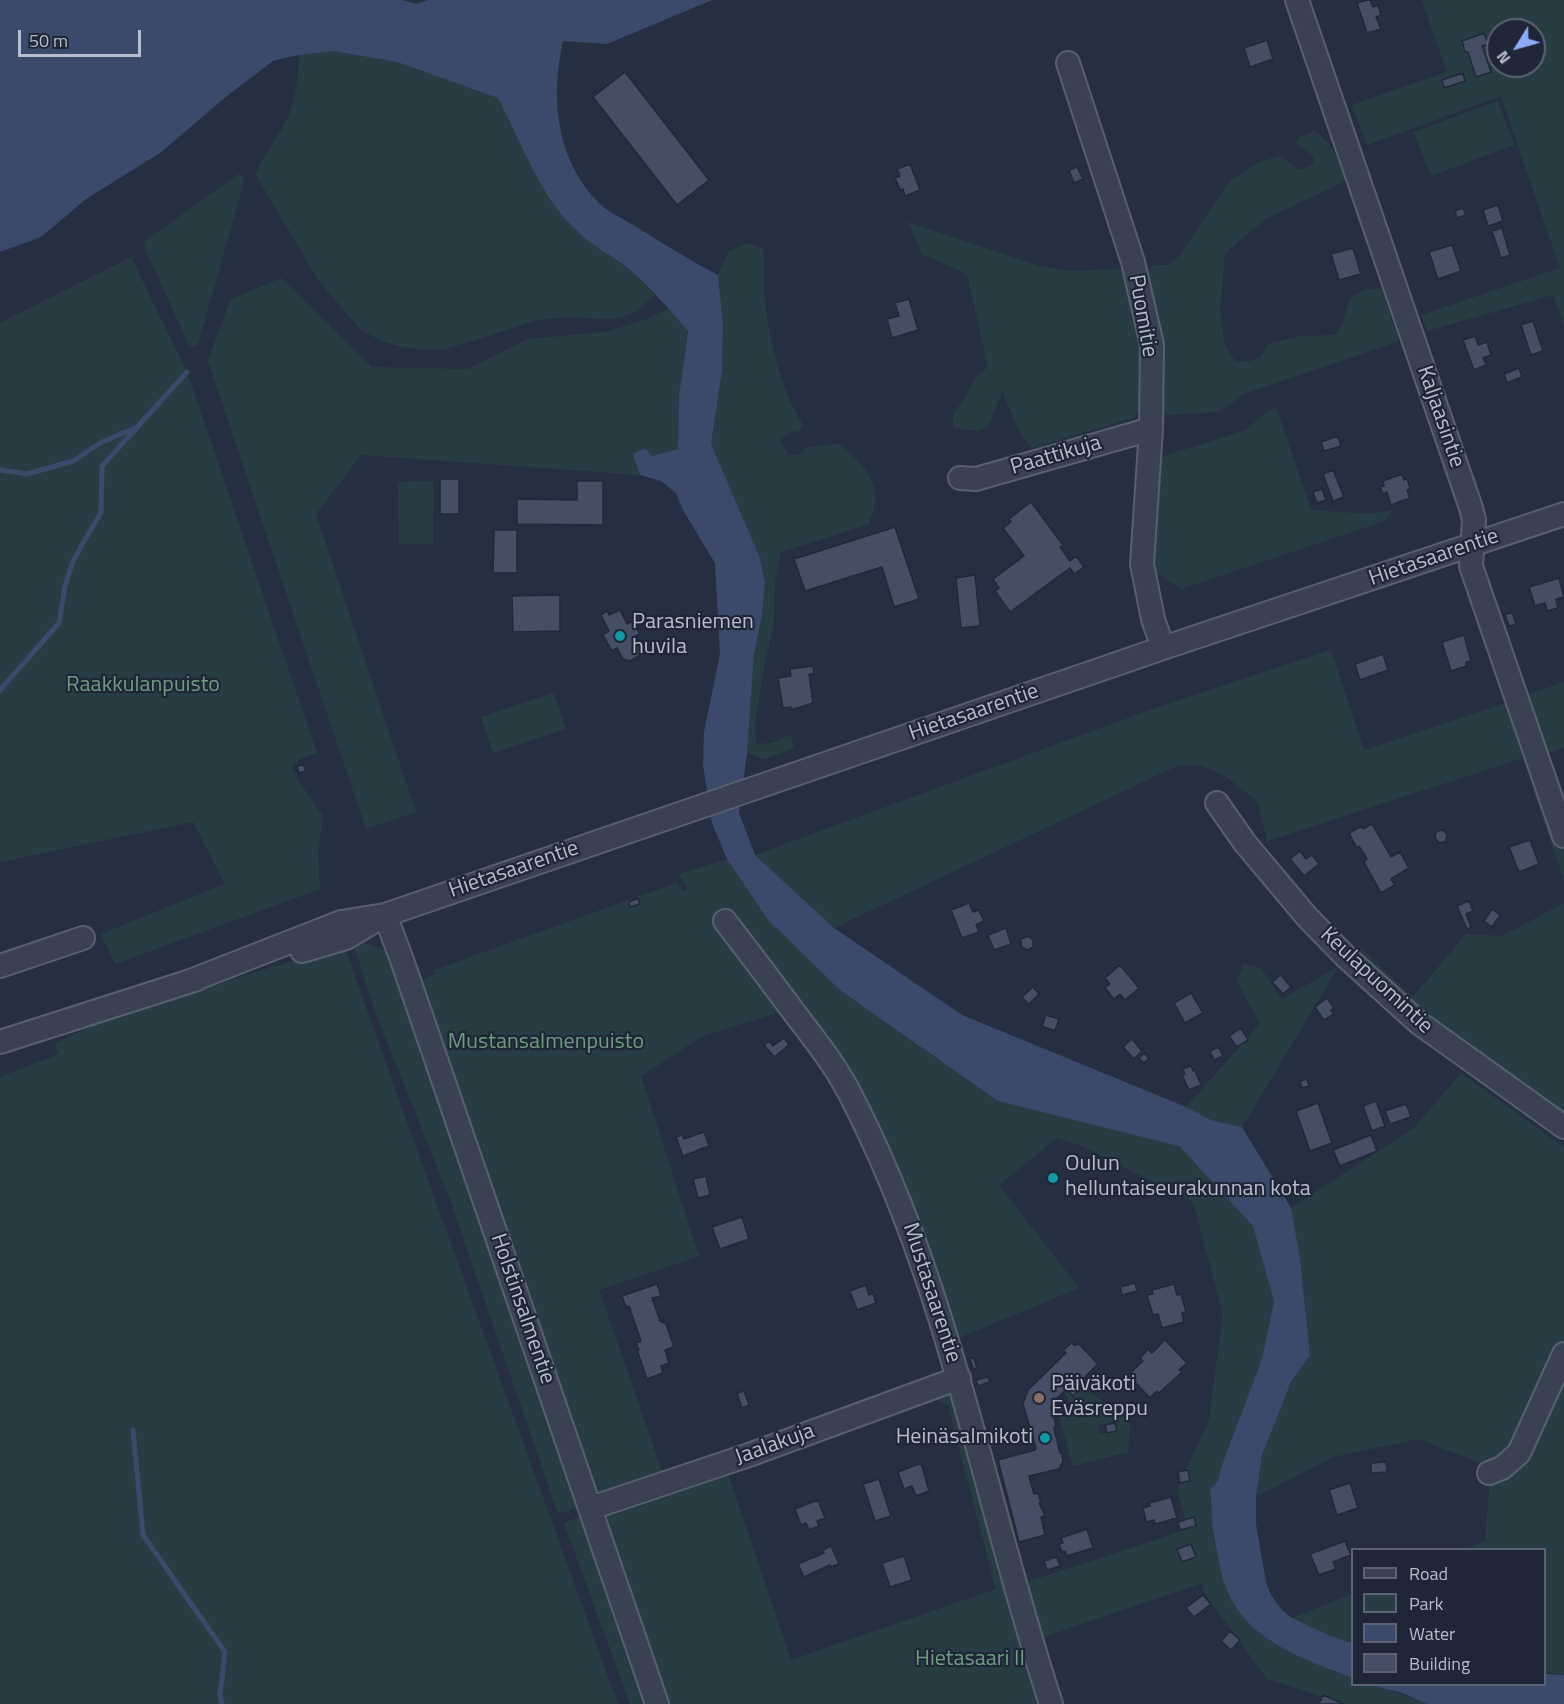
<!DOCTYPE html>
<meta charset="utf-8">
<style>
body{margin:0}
#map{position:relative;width:1564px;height:1704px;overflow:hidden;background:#262f42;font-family:"Titillium Web",sans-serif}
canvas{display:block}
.legend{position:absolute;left:1351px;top:1548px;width:195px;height:138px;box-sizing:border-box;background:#1f2637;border:2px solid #5c6273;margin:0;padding:8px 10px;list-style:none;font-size:18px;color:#b7bdcc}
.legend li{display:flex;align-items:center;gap:12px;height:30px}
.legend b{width:30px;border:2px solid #5c6273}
.north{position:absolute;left:1486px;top:18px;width:60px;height:60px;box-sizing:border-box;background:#1f2637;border:2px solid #5c6273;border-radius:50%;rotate:233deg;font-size:16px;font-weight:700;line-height:24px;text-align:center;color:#b7bdcc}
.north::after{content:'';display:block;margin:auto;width:21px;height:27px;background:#8eabfa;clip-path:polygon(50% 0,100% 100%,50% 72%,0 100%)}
.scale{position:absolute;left:18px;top:30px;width:123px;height:27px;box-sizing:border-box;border:3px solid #b7bdcc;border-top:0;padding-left:8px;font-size:18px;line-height:21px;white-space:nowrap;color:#b7bdcc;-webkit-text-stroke:4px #1f2637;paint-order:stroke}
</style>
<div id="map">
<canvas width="1564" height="1704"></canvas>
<ul class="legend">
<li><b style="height:8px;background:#3a4152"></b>Road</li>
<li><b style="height:16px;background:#283d43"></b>Park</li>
<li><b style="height:16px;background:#3b4a6b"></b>Water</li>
<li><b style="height:16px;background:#454e64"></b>Building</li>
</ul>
<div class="north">N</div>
<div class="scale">50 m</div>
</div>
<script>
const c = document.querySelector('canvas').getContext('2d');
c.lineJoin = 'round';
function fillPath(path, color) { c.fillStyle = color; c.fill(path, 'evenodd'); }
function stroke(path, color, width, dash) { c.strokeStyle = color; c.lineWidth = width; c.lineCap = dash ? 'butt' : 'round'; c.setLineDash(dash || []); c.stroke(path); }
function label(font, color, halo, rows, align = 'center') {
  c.font = font + ' "Titillium Web",sans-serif'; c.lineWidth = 4.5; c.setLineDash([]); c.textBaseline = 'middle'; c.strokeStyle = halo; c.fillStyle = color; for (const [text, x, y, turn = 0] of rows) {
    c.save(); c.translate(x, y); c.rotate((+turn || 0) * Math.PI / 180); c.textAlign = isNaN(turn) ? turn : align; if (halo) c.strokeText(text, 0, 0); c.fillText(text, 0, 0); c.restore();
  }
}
fillPath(new Path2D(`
 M1422,0H1564V325L1553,295L1427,331L1421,315L1560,268L1501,96L1367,145L1352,105L1447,72ZM1498,30H1534V66H1498Z
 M333,51L397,62L498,98L575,230L630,270L655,295L637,311L621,318L608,319L566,317L535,321L446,349L425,350L402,347L381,341L360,329L319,281L256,175C262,154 277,140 286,121C296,100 298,77 299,55Z
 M1498,101L1514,145L1431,176L1414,132Z
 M1314,131C1333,142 1338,161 1345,181L1264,220L1225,253L1220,312L1225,345L1235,361L1247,362L1260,358L1268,344L1299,336L1336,335L1342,324L1350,298L1367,289L1381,288L1399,341L1244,394L1219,412L1166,415L1164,410L1159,344L1145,275L1154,265H1168L1179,256L1230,181L1259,162L1280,156L1299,170L1314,165L1313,156L1296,143L1299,137Z
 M241,174L244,182L198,344L193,347L189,345L145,248V243L148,239L237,175Z
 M908,222L1040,266L1070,271L1122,269L1145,360L1144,402L1133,418L1032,448L1020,433L1002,391L990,423L979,431L955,428C948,412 960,408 967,395C974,380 972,379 986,369L987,362L967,274L922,254Z
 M748,243L763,249C766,263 763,277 764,291C768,335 779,387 803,425L800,431L791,432L780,440L788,455H799L806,447L839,444C855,457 874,474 875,495C876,504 871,516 869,524L781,552L775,582L774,621L763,673L755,725L756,744L771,743L791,735L794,748L765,759L747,753L754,654L762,614L765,581L760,558L711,444L722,371L723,324L718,275L729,251Z
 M131,257L187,372L317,753L302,758L293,764L292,771L323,816L318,855L320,889L115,964L101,934L225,884L193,822L0,862V323Z
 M281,278L372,367L468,369L528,339L606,332L650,318L668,308L688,331L679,396L678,450L652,456L633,454L640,475L361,455L316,514L416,812L366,829L208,361L230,300Z
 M1276,407L1311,510L1371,514L1393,510L1385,521L1181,589L1152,569L1161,457L1246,430L1268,411Z
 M433,481V544H399L398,482Z
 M1331,650L1364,750L1505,703L1523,758L1267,841L1258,802L1225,776L1202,766L1179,765L834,928L755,855L1158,707Z
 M1564,682V748L1542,755L1524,696Z
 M554,693L566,729L493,753L481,717Z
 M1540,783L1564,853V880L1533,790Z
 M727,859L768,920L841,991L998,1101L1082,1118L1179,1146L1253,1226L1274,1301L1262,1359L1220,1469L1218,1481L1210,1489L1212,1528L1225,1584L1236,1607L1268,1640L1286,1651L1352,1678V1684C1383,1685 1399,1694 1427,1704H1345L1267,1679L1205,1594L1202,1583L1038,1639L1021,1584L1188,1529L1177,1490L1209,1420L1223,1313L1193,1202L1082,1146L1057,1138L999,1185L1079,1288L956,1339L863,1132L786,1010L703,1036L641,1076L699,1256L599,1290L662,1471L605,1493L597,1491L417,981L435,975L434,970L676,883L683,891L688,889L679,874Z
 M1564,903V1121L1468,1053L1351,954L1358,945L1413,997L1466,934L1502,936Z
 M360,941L381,948L389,954L582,1506L564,1513L557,1511L452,1205L375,1011L353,943Z
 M344,945L401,1106L618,1704H0V1077L59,1054L55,1044L93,1025L95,1022Z
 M1244,964L1261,968L1282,999L1338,967L1242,1127L1213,1121L1186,1107L1260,1024L1237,982Z
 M1461,1073L1564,1147V1674L1545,1672L1544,1550L1465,1549L1485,1541L1489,1490L1485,1465L1419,1439L1333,1457L1256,1497L1262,1455L1291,1382L1310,1355L1300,1258L1291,1208L1414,1128Z
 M1074,1382L1130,1419L1128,1452L1073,1466L1059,1417L1073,1413L1075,1405L1069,1402L1064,1391ZM1115,1423L1117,1431L1099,1434L1098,1425Z
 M942,1393L952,1395L1006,1584L1009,1606L1044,1704H667L604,1521L605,1514L727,1471L791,1660L996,1589L948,1406L937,1400L845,1431Z
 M584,1515L649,1704H630L564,1523Z
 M1352,1594V1643L1328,1635L1292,1618Z`), '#283d43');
fillPath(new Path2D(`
 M0,0H402L416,4L428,0H712L607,44L563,41C550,98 556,161 600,204C609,213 624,219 635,226C662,243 689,260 718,275L723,324L722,371L711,444L760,558L765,582L762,614L754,654L747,753L739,813L755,855L834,928L962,1015L1186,1107L1213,1121L1242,1127L1291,1208L1300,1258L1310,1355L1291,1382L1262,1455L1256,1497V1524L1266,1582L1271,1595L1281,1609L1292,1618L1328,1635L1352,1643V1678C1301,1657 1248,1643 1225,1586C1219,1569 1217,1548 1213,1531C1211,1517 1212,1503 1210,1489L1218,1481L1220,1470L1262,1359L1274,1301L1253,1226L1179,1146L998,1101L841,991L768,920L727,859L712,823L703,765L704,732L720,654L715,563L683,510L676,493L661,481L640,475L633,454L645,448L652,456L678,449L679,396L688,331C670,310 652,289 631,271C614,256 591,246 575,229C538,193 522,143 498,98L397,62L333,51L293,56L273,61L227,96L160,153L86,199L41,237L0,252Z
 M1545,1674L1564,1675V1704H1427L1402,1693L1370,1685L1544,1684Z`), '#3b4a6b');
stroke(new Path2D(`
 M0,470L27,474L73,461L100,443L135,428
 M0,690L59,623L65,586L73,561L101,512L102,466L187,372
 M133,1430L143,1535L225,1652L220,1695L222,1704`), '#3b4a6b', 5);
const building = new Path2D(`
 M1367,0H1370L1373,7L1378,5L1381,15L1376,17L1381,29L1367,33L1357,3Z
 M1484,33L1488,44L1482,46L1491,72L1476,77L1468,52H1465L1462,41Z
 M1267,40L1273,59L1250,67L1244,48Z
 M625,72L709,180L677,205L593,97Z
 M1463,73L1465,81L1444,88L1442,80Z
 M910,164L920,190L905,196L903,189L900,190L895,178L900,176L897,169Z
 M1077,167L1083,179L1074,183L1069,170Z
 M1498,205L1503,221L1488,226L1483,210Z
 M1463,208L1466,215L1457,218L1455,211Z
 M1502,228L1510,255L1501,258L1492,231Z
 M1452,245L1461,271L1438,279L1429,252Z
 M1353,248L1361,274L1339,280L1331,254Z
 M909,299L918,330L892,338L887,319L899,316L895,303Z
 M1533,321L1543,351L1531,355L1521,325Z
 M1475,336L1478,345L1487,342L1491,355L1483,358L1486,365L1474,370L1463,340Z
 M1519,368L1522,377L1507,383L1504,374Z
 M1338,436L1341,446L1324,451L1321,442Z
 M1333,470L1344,497L1333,501L1323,474Z
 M1402,474L1404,480L1407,479L1410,488L1407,490L1410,498L1391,505L1387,492L1383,494L1380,487L1384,486L1383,481Z
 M440,479H459V514H440Z
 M577,481H603V525L517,524V499L577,500Z
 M1322,489L1326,500L1317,503L1313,492Z
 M1031,502L1063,545L1060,547L1070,561L1076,556L1084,567L1074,574L1070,568L1010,612L995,591L999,588L993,579L1024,556L1003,528L1011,522L1009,519Z
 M895,527L919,599L894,607L882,567L805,591L794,559Z
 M494,530H517V573H493Z
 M975,575L980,626L961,628L956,578Z
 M1559,578L1564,597L1556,599L1558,608L1547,611L1545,603L1535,606L1529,587Z
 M560,595V631L513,632L512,596Z
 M620,610L627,624L633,621L640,634L634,637L641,649L639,656L630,661L623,659L617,648L612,651L603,635L609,631L601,615L607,611L609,615Z
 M1512,612L1516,624L1509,626L1505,615Z
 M1464,635L1471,661L1466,662L1467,666L1451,671L1442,642Z
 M1383,654L1388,670L1360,680L1355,664Z
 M813,666L814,674H809L813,703L791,710V707L783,708L778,678L791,676L790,669Z
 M303,764L306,771L299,773L297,767Z
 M1372,824L1391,857L1400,852L1409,868L1391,879L1395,885L1381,893L1364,862L1367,859L1359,846L1357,848L1349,833L1362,826L1363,829Z
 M1442,830L1447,834L1446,841L1439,843L1435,838L1436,832Z
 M1530,840L1539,864L1519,872L1509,847Z
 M1300,851L1306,859L1312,855L1319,864L1304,876L1290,859Z
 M638,898L640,904L630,907L629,902Z
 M1469,901L1473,911L1466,914L1471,927L1467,929L1457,906Z
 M969,903L973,912L979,910L984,921L976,925L979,932L962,938L951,910Z
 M1492,909L1500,915L1492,927L1484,921Z
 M1006,928L1011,944L994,950L988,935Z
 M1028,936L1033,940V947L1027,950L1021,946V939Z
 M1120,965L1139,988L1125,1000L1120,994L1114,999L1105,988L1110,984L1105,978Z
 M1281,975L1291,987L1283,994L1272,982Z
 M1033,987L1039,994L1029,1004L1022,997Z
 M1191,993L1203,1013L1185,1023L1174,1003Z
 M1327,998L1334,1008L1331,1010L1334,1014L1324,1020L1315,1007Z
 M1046,1015L1059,1019L1055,1031L1042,1026Z
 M1241,1028L1248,1040L1237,1047L1229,1036Z
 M784,1038L789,1045L774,1057L764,1045L769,1041L773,1046Z
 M1132,1039L1142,1051L1134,1059L1123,1047Z
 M1219,1047L1223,1056L1214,1060L1210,1051Z
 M1144,1053L1149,1058L1144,1063L1139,1058Z
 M1191,1066L1193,1071L1195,1070L1201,1085L1189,1090L1182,1075L1185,1074L1183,1069Z
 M1307,1079L1309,1086L1302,1088L1300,1081Z
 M1376,1101L1385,1126L1372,1131L1363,1106Z
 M1318,1103L1332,1143L1310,1151L1296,1111Z
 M1406,1104L1411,1117L1390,1124L1385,1111Z
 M704,1132L709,1146L683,1156L676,1137L682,1135L684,1139Z
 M1371,1135L1377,1151L1340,1166L1333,1150Z
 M1047 1178a6 6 0 1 1 12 0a6 6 0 1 1-12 0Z
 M706,1176L710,1195L698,1198L693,1179Z
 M742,1217L749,1239L720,1249L712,1227Z
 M1135,1283L1137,1291L1122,1295L1120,1287Z
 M657,1284L661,1296L652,1298L660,1321L666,1324L674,1347L665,1350L669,1363L661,1366L663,1373L647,1379L637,1350H639L636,1343L641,1341L629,1306L626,1307L622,1296Z
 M1174,1284L1177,1295L1181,1294L1186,1312L1182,1313L1184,1322L1162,1328L1158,1314L1153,1315L1147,1295L1153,1294L1152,1290Z
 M866,1285L869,1295L873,1293L876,1303L857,1310L850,1291Z
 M1165,1340L1187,1363L1179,1370L1182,1372L1159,1393L1157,1391L1150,1398L1128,1375L1143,1361L1140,1358L1148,1349L1152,1353Z
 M1072,1343L1075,1346L1078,1343L1098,1364L1083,1379L1080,1376L1055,1400L1058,1401L1055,1409L1051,1407L1056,1425L1054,1428L1060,1453L1062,1454L1063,1461L1059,1469L1029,1476L1034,1494L1038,1493L1041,1503H1039L1045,1516L1041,1517L1045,1535L1019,1542L998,1460L1035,1450L1036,1448L1023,1404L1028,1390L1066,1353L1063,1350Z
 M974,1358L977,1368L973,1369L970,1359Z
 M988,1377L990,1382L978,1386L976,1380Z
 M1074,1387L1077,1392L1073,1396L1069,1392Z
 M744,1391L749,1405L742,1408L737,1393Z
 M1115,1423L1117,1431L1107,1433L1105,1425Z
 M1386,1462L1387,1472L1371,1473V1463Z
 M921,1463L929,1491L916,1496L912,1486L904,1489L898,1472Z
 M1188,1470L1190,1481L1180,1483L1178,1472Z
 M879,1479L891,1516L875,1521L863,1484Z
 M1350,1483L1358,1508L1337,1515L1329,1490Z
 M1171,1497L1177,1518L1155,1524L1154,1520L1146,1522L1143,1508L1150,1506L1149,1503Z
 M818,1500L825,1518L817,1521L819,1526L809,1530L806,1523L801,1525L795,1509Z
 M1194,1517L1196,1526L1180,1530L1178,1522Z
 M1087,1529L1093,1548L1067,1556L1065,1551L1062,1552L1059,1544L1063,1543L1061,1538Z
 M1345,1541L1351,1555L1333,1562L1336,1569L1319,1575L1310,1554Z
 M1191,1544L1196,1557L1182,1562L1177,1549Z
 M831,1546L839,1564L831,1567L830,1565L804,1577L798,1564L824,1553L823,1550Z
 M904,1556L912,1580L890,1587L882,1563Z
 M1057,1557L1060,1566L1047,1570L1044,1561Z
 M1203,1595L1211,1604L1194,1617L1186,1608Z
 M1230,1631L1240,1640L1231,1650L1221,1641Z
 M1323,1695L1344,1704H1319Z`);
fillPath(building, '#454e64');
stroke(building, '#212839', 1.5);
const minor = new Path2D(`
 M1297,0L1471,508L1474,520L1471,566L1564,836
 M1068,63L1133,262L1152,345L1151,429L1142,564L1153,619L1163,648
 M960,478L976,479L1151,429
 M1217,803L1245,843L1307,917L1345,956L1419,1023L1564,1127
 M385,915L402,960L657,1704
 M725,921C748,951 771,981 793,1011C812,1036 833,1062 848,1090C949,1282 984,1499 1051,1704
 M302,951L346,938L376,920
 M0,966L83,938
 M185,983L341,922L385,915L1163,648L1564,514
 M0,1042L197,979
 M1489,1473L1502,1468L1519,1453L1564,1354
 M591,1508L749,1455L959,1378`);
stroke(minor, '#585f6f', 26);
stroke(minor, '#3a4152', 22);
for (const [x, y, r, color] of [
 [620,636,6,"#0f9aa8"],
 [1053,1178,6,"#0f9aa8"],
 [1039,1398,6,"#8d6e63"],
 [1045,1438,6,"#0f9aa8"]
]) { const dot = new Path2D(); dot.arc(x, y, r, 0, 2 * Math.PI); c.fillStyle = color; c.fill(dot); stroke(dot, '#1f2637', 2); }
label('22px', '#b7bdcc', '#1f2637', [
 ["Puomitie",1142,316,80],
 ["Kaljaasintie",1440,417,71],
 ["Paattikuja",1056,456,-16],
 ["Hietasaarentie",1434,558,-19],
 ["Hietasaarentie",974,713,-19],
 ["Hietasaarentie",514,870,-19],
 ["Keulapuomintie",1376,981,43],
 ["Mustasaarentie",931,1293,72],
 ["Holstinsalmentie",522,1309,71],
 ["Jaalakuja",775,1445,-20]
]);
label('22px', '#b7bdcc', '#1f2637', [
 ["Parasniemen",632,623],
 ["huvila",632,648],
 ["Oulun",1065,1165],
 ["helluntaiseurakunnan kota",1065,1190],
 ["Päiväkoti",1051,1385],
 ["Eväsreppu",1051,1410],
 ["Heinäsalmikoti",1033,1438,"right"]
], 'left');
label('22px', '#6e9d7e', '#1f2637', [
 ["Raakkulanpuisto",143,686],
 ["Mustansalmenpuisto",546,1043],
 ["Hietasaari II",970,1660]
]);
</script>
